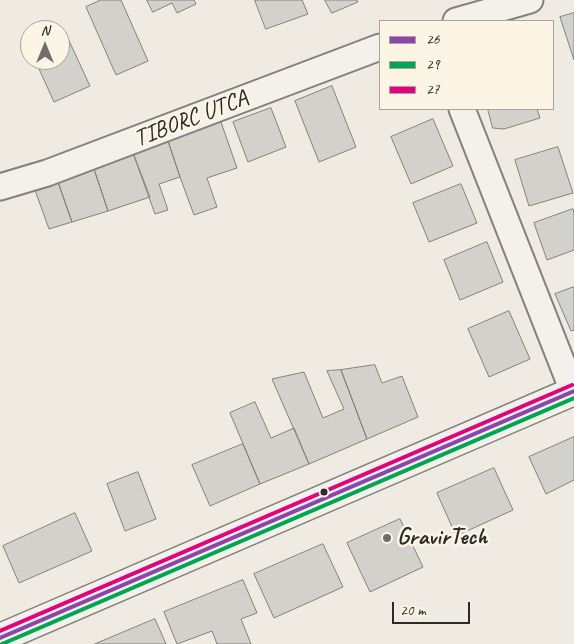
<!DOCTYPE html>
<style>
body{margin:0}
#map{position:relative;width:574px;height:644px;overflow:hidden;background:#efebe3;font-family:Caveat,sans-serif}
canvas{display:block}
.legend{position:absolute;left:379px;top:20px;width:175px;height:90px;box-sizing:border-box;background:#fcf5e5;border:1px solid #a8a49b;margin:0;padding:6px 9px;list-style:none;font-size:15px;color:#2b2b2b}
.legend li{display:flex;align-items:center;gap:10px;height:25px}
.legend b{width:25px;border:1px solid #a8a49b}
.north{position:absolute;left:20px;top:20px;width:50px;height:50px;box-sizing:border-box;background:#fcf5e5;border:1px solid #a8a49b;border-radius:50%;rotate:0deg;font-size:14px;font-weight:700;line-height:20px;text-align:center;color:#2b2b2b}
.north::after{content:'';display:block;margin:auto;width:18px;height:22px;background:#706e6b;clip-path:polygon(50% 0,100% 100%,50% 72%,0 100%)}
.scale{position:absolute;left:392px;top:602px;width:78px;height:22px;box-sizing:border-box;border:2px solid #2b2b2b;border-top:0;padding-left:6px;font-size:15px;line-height:18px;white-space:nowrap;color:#2b2b2b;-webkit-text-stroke:4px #fcf5e5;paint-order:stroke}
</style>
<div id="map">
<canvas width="574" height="644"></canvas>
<ul class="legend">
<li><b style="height:6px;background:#8e44ad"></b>26</li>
<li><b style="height:6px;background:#00a651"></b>29</li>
<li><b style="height:6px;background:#e5007d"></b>27</li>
</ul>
<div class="north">N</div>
<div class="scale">20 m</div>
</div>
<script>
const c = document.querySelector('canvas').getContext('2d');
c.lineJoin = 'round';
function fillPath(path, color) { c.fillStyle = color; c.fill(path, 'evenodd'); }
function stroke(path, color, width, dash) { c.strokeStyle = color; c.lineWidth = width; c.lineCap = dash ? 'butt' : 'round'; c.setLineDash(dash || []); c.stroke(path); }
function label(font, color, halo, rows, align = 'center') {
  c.font = font + ' Caveat,sans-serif'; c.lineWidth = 5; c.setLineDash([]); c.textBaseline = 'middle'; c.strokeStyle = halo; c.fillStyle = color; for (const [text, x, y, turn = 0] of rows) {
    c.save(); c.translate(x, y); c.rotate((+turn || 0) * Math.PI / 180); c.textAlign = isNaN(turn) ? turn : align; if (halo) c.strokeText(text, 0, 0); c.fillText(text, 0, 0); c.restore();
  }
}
const building = new Path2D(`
 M101,0H121L148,61L116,75L86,7Z
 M147,0H194L196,4L177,13L172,3L153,12Z
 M255,0H302L308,14L266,29Z
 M325,0H357L358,2L332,13Z
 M574,13V60L560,17Z
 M65,32L90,86L54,102L35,60H60V35Z
 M332,86L356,147L319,162L295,101Z
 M271,108L286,147L248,162L233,122Z
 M488,109H537L540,118L504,129L493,128Z
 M433,119L453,166L411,184L391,137Z
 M221,122L237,168L207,178L217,207L194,215L180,177L168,141Z
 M168,141L180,177L159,184L168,210L155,214L133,153Z
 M558,147L573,193L529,206L515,160Z
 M133,153L150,197L108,211L94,169Z
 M94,169L108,211L72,222L58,182Z
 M58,182L72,222L49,229L35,190Z
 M461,184L477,223L429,242L413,203Z
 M573,209L574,212V250L547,260L534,223Z
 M487,242L503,282L460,300L444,260Z
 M574,287V330L571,331L555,294Z
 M509,311L530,359L489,377L468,329Z
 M375,365L382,383L402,376L418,417L367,439L341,370Z
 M341,370L367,439L309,464L272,379L304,372L323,418L344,409L327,371Z
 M255,402L271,438L294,428L309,464L260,484L230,413Z
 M574,437V480L546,494L529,457Z
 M243,444L260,484L210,506L192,465Z
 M494,468L513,510L456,536L437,493Z
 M138,472L156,519L125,531L107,484Z
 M75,513L92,551L19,583L3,546Z
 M400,519L423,567L370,592L347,543Z
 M323,544L343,587L274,618L254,574Z
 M243,580L257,613L241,619L251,644H217L212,631L177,644L164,612Z
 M155,619L166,644H95Z`);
fillPath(building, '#d3d1cb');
stroke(building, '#83817e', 1);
const street = new Path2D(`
 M456,21L530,0
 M462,109L573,391
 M0,187L47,173L380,47`);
const secondary = new Path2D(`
 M0,638L574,391`);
stroke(street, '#83817e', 29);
stroke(secondary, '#83817e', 31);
stroke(street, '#f4f1eb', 25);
stroke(secondary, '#f4f1eb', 28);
stroke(new Path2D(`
 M0,638L574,391`), '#8e44ad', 4);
stroke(new Path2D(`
 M2,644L574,398`), '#00a651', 4);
stroke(new Path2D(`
 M0,631L572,385`), '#e5007d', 4);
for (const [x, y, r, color] of [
 [324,492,4.5,"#2b2b2b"],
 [387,538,5,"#706e6b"]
]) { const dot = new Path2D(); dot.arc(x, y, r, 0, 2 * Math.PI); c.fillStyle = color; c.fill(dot); stroke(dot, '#fcf5e5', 2); }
label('24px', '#2b2b2b', '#fcf5e5', [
 ["TIBORC UTCA",191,119,-21]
]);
label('bold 24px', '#2b2b2b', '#fcf5e5', [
 ["GravirTech",397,538]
], 'left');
</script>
